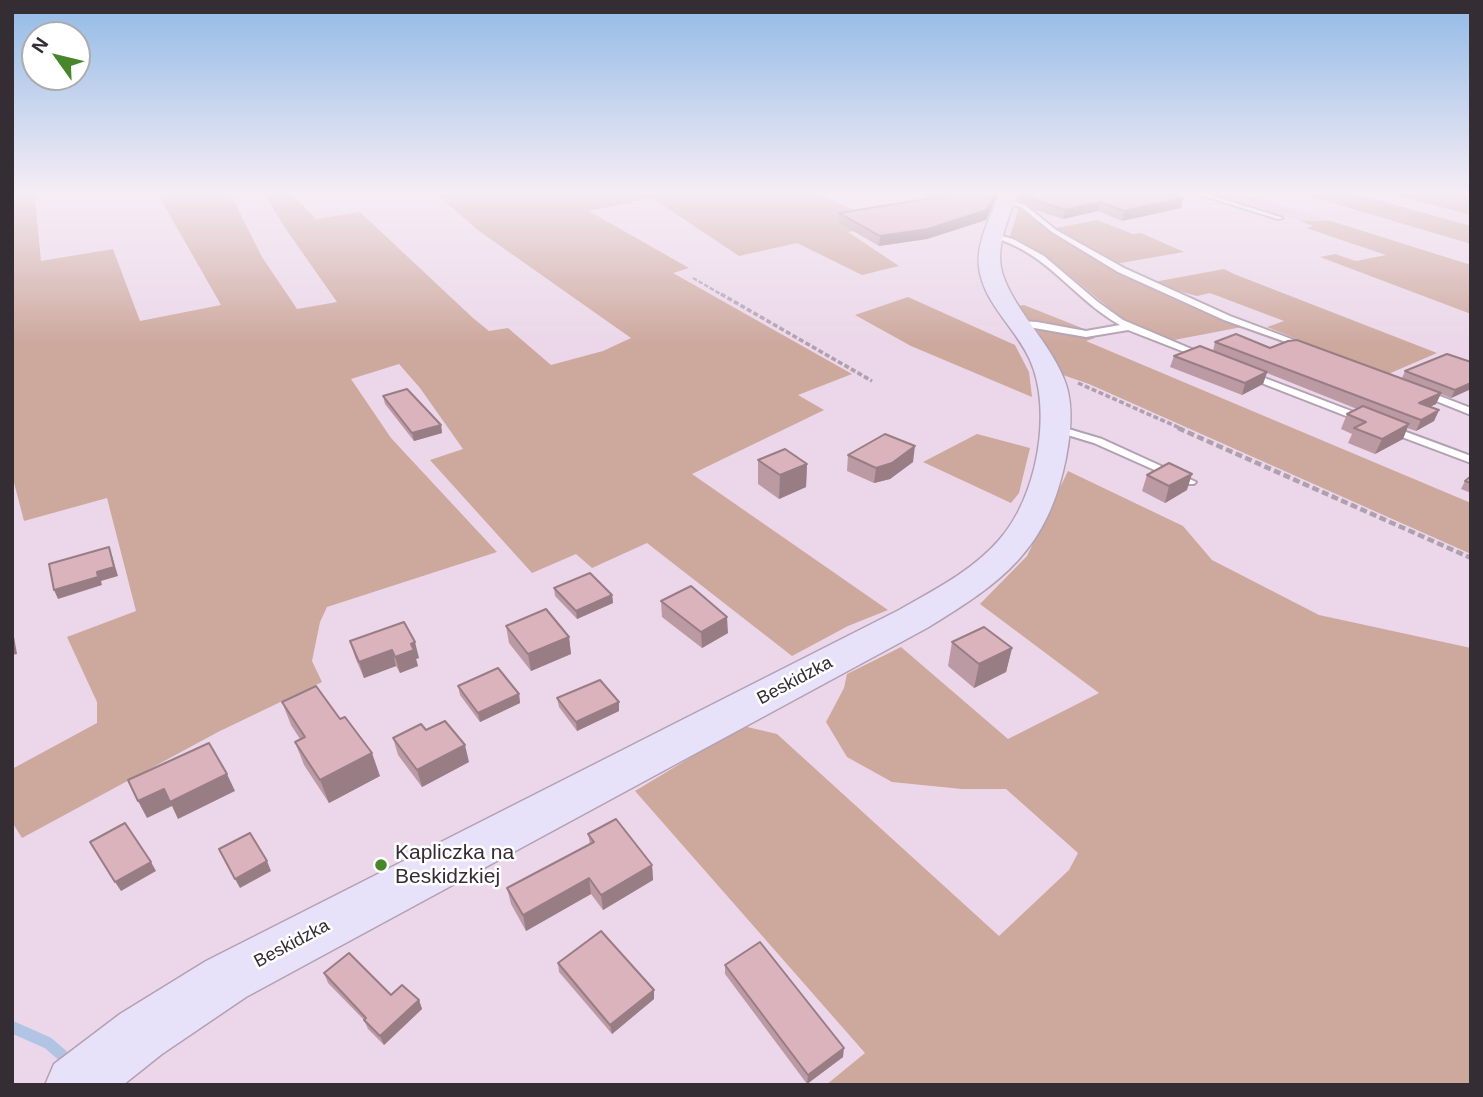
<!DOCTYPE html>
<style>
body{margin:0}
#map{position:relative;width:1483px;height:1097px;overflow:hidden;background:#ebd7e9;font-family:Helvetica,sans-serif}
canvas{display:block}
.frame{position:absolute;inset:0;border:14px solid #342d34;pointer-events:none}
.north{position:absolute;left:21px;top:21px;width:70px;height:70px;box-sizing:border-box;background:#fff;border:2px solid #aeabae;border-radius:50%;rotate:304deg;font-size:19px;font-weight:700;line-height:28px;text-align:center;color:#342d34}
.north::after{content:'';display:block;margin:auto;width:24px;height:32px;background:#478729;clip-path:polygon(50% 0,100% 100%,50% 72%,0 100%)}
</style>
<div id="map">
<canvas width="1483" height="1097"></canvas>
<div class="frame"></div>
<div class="north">N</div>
</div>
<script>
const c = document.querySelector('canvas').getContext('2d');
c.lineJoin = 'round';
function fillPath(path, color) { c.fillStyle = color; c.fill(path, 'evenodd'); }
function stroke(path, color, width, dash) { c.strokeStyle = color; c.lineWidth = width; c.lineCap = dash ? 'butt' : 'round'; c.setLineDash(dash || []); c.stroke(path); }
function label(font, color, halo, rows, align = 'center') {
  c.font = font + ' Helvetica,sans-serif'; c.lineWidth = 5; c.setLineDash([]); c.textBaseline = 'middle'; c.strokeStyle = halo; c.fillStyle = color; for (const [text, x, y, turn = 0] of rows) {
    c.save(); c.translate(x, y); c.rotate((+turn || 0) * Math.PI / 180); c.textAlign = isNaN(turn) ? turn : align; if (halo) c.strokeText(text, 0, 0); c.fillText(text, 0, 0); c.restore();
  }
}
fillPath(new Path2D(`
 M1199,191H1233L1331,221H1300Z`), '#e2c8e0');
fillPath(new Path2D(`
 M12,191H37L35,199L41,261L113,249L140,321L221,305L156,191H229L262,257L297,309L337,302L283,225L263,191H289L316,219L360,212L473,318L489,331L508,328L551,365L603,351L631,338L479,231L433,191H824L815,193L891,226L848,232L899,266L862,275L797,243L739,256L652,198L589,211L689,268L673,273L852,374L798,395L824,410L692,474L888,610L848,626L792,656L647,543L592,568L576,554L532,573L430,460L463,449L420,388L399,364L351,379L391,438L497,552L327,607L320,622L312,661L322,682L218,732L22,838L12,822V769L97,723V702L67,637L136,611L107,498L24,521L12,475Z
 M1292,191H1345L1471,226V244Z
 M1380,191L1471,193V215Z
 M1019,207C1073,254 1175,303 1242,327L1174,340L1141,328L1119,316L1063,270L1010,236Z
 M1097,220L1133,234L1141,233L1184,252L1115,264L1056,228Z
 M1300,221H1331L1471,265V314L1320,257L1335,254L1356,261L1386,255L1306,228L1313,226Z
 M1224,269L1234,274L1437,353L1386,375L1267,327L1284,321L1210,293L1197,296L1175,290L1170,291L1154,282Z
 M908,297L1015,345L1029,372L1032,397L911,346L855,315Z
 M1024,305L1087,330L1029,320L1018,306Z
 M1035,326L1095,338L1086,341L1471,503V554L1089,384L1060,374Z
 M977,434L1030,448L1019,493L1011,503L923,462Z
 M1068,471L1183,526L1212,560L1319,615L1471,648V1085H826L865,1053L635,791L743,726L777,734L999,936L1069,870L1078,853L1006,789H962L892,782L847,757L826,722L844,688L847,674L901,647L1008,739L1099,693L980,604L1027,556Z`), '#cda89d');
stroke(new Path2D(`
 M12,1027L48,1043L62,1055`), '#b2c4e3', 12);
const lane = new Path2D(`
 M1188,191H1197L1283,218L1278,219Z
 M1006,199L1025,205L1056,230L1124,268L1230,316L1310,346L1303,348L1224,320L1118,272L1052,232L1021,207L1004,202L1003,201Z
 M994,234L1013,239L1044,256L1098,302L1123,320L1208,356L1206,358H1200L1128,330L1086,337L1017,325V321L1037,322L1086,331L1120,325C1072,298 1049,253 992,237V235Z
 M1249,372L1367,417L1368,419L1363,422L1359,421L1246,377V373Z
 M1424,390L1471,408V415L1421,395L1419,393Z
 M1055,425L1102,439L1196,482L1194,484H1186L1094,443L1051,430L1050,428Z
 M1390,426L1471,456V463L1386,431V427Z`);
const secondary = new Path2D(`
 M1000,191H1018C1011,213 1000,235 1000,258C1000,296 1049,339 1064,379C1074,403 1071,432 1066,458C1048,549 1003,582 927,628L246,997L162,1054L123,1085H45L54,1064L120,1014L206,961L899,610C934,590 972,571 999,540C1037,498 1053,411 1030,360C1016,328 983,303 979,267C976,241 992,215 1000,191Z`);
stroke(lane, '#b3a0b2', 4);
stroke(secondary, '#b3a0b2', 3);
stroke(new Path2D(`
 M693,278L724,296`), '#afa0ae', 2.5, [4.5, 2]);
stroke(new Path2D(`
 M721,294L872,381
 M1078,383L1182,429`), '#afa0ae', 3.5, [5, 2.5]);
stroke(new Path2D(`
 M1178,428L1471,558`), '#afa0ae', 4.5, [7, 3.5]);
fillPath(lane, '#fff');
fillPath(secondary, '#e7e1fa');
fillPath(new Path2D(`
 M911,191H999L986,220L927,239L879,246L839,223V213L932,198Z
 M1019,191L1181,208L1122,221L1098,211L1063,219L1035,210L1018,200Z
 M1215,342L1270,348L1435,391L1402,378L1405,371L1471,362V389L1451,398L1441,394L1436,404L1430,407L1439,410L1434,421L1416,431L1407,428L1403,439L1375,454L1348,443L1352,434L1341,429L1347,414L1357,409L1267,373L1263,384L1242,395L1170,367L1174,356L1213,351Z
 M383,396L441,425L442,433L414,441L385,404Z
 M848,455L913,462L890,479L874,483L847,471Z
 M758,460L807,464L806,487L779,499L758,484Z
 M1147,475L1187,490L1165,503L1142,491Z
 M1471,476V493L1461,489L1465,481Z
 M554,588L612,595L613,603L577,619L555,596Z
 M661,601L728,633L702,648L662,617Z
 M506,626L569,637L571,654L531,671L509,643Z
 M350,641L419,658L416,659L418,666L400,673L396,666L364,678L355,657Z
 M952,642L1012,648L1006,672L974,688L948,666Z
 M458,686L519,694L520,703L480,722L460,695Z
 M557,698L619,702V711L577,731L559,707Z
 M282,702L340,719L380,776L329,803L304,765L295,742L300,739L291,725Z
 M426,730L469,762L422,787L398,755L393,738Z
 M588,834L652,865L653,880L603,910L591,894L526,931L511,904L507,888L590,844Z
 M558,963L654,999L612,1034L559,972Z
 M725,965L843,1057L807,1084L725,974Z
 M324,973L391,995L419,1000L422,1009L384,1045L368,1029L364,1020L328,983Z`), '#bc9aa3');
fillPath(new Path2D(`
 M996,191H999L986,220L927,239L879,246L880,236Z
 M1183,198L1181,208L1122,221L1124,211Z
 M1100,202L1098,211L1063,219L1065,210Z
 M1267,372L1263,384L1242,395L1245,383Z
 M1471,383V389L1451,398L1455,390Z
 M1441,393L1436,404L1414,414L1419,403Z
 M1439,410L1434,421L1416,431L1421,420Z
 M1409,424L1403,439L1375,454L1382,439Z
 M441,425L442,433L414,441L412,433Z
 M915,446L913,462L890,479L874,483L876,468Z
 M807,464L806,487L779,499L780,475Z
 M1192,474L1187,490L1165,503L1169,486Z
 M109,547L112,556L118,576L101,581L102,585L58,599L54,590L97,572Z
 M612,595L613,603L577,619L576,611Z
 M727,617L728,633L702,648L701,632Z
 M12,625L17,654L12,655Z
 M569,637L571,654L531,671L528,654Z
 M415,642L419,658L416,659L418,666L400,673L395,657L411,644Z
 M1012,648L1006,672L974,688L979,664Z
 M392,650L396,666L364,678L359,662Z
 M519,694L520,703L480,722L478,713Z
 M619,702V711L577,731L576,722Z
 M465,745L469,762L422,787L417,770Z
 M372,753L380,776L329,803L320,780Z
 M227,774L235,791L178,819L172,806L147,818L138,801L164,789Z
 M267,861L271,871L240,888L235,879Z
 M151,862L156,871L121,891L115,882Z
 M652,865L653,880L603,910L601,895Z
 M589,878L591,894L526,931L523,915Z
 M654,990V999L612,1034L610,1025Z
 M419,1000L422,1009L384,1045L380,1036Z
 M844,1048L843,1057L807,1084L808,1075Z`), '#997d84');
const building = new Path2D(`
 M938,191H996L987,210L928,229L880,236L839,213L951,195Z
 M1019,191H1159L1183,198L1124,211L1100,202L1065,210L1037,201Z
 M1236,334L1270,348L1288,341L1297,340L1441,393L1419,403L1439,410L1421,420L1215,342Z
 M1200,346L1267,372L1245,383L1174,356Z
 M1447,354L1471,362V383L1455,390L1405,371Z
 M407,389L441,425L412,433L383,396Z
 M1363,406L1409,424L1382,439L1354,428L1366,422L1347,414Z
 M885,434L915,446L892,463L876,468L848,455Z
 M785,449L807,464L780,475L758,460Z
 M1169,463L1192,474L1169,486L1147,475Z
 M1471,476V483L1465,481Z
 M109,547L114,567L97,572L98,577L54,590L49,564Z
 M590,573L612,595L576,611L554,588Z
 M691,586L727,617L701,632L661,601Z
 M546,609L569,637L528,654L506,626Z
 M404,622L415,642L411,644L414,650L395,657L392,650L359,662L350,641Z
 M984,627L1012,648L979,664L952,642Z
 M498,668L519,694L478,713L458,686Z
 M600,680L619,702L576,722L557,698Z
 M316,686L340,719L345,717L372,753L320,780L295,742L305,737L282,702Z
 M445,721L465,745L417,770L393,738L421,724L426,730Z
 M209,743L227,774L170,802L164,789L138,801L128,780Z
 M616,819L652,865L601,895L589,878L523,915L507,888L594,842L588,834Z
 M125,823L151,862L115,882L90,842Z
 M250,833L267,861L235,879L219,849Z
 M601,931L654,990L610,1025L558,963Z
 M760,942L844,1048L808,1075L725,965Z
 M349,953L391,995L402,985L419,1000L380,1036L364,1020L366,1018L324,973Z`);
fillPath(building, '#dbb3bd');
stroke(building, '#997d84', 2);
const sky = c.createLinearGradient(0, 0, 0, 344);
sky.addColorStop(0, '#92bae6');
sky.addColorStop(0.56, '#f6edf5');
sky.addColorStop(1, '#f6edf500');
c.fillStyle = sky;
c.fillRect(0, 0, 1483, 344);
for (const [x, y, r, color] of [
 [381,865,7,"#478729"]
]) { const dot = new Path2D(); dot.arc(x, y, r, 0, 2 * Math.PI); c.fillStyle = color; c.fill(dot); stroke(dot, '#fff', 2.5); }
label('18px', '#342d34', '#fff', [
 ["Beskidzka",795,681,-28],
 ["Beskidzka",292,944,-28]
]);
label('21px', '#342d34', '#fff', [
 ["Kapliczka na",395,853],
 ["Beskidzkiej",395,877]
], 'left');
</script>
